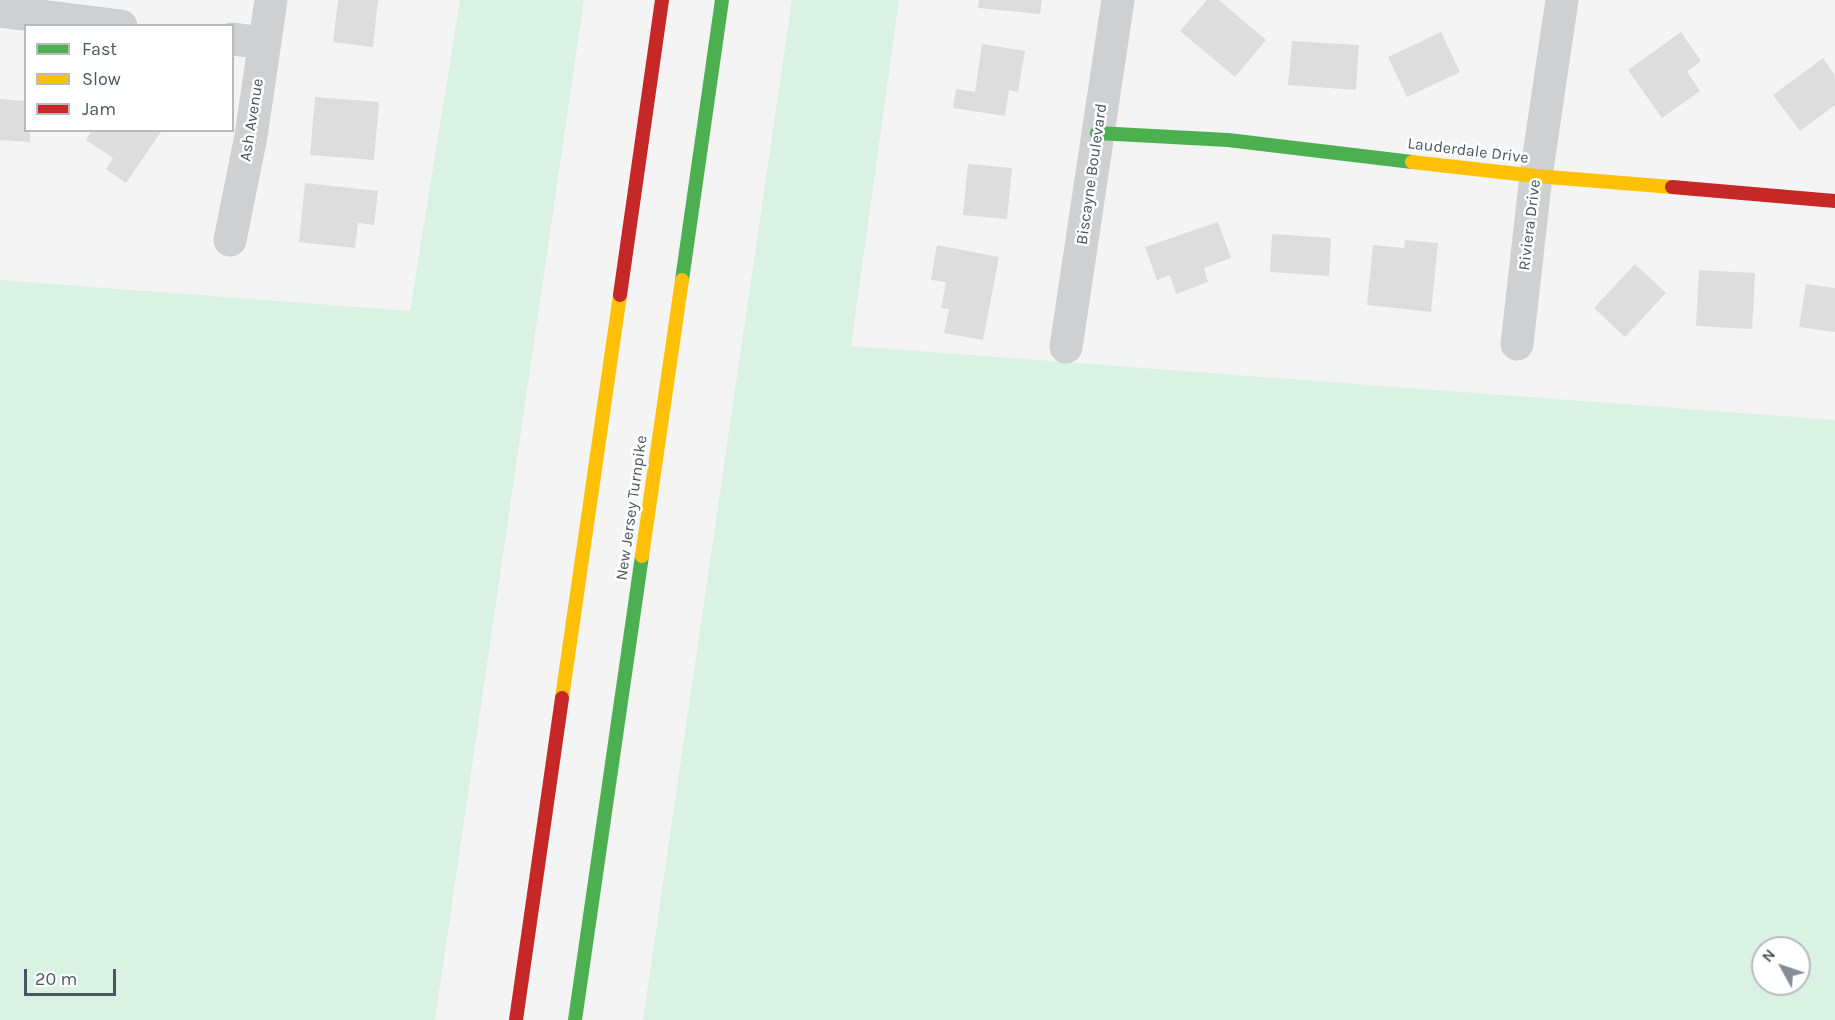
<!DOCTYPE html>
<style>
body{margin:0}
#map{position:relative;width:1835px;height:1020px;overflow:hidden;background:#f4f4f4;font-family:Karla,sans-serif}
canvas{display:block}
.legend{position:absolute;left:24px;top:24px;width:210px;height:108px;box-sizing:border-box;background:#fff;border:2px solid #b7bbc0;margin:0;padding:8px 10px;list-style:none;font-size:18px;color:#4a5661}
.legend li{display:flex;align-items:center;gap:12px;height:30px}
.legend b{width:30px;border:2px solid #b7bbc0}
.north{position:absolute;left:1751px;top:936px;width:60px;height:60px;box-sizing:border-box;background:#fff;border:2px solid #b7bbc0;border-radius:50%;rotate:310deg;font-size:16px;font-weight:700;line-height:24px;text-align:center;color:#4a5661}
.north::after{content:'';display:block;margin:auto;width:21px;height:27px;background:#868d94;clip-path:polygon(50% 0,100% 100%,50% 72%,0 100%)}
.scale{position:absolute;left:24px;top:969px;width:92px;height:27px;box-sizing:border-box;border:3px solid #4a5661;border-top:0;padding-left:8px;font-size:18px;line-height:21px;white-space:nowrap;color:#4a5661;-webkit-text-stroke:4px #fff;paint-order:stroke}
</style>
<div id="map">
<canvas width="1835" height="1020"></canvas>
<ul class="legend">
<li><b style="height:8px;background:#4caf50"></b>Fast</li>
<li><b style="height:8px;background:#ffc107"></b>Slow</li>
<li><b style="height:8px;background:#c62828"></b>Jam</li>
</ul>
<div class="north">N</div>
<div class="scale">20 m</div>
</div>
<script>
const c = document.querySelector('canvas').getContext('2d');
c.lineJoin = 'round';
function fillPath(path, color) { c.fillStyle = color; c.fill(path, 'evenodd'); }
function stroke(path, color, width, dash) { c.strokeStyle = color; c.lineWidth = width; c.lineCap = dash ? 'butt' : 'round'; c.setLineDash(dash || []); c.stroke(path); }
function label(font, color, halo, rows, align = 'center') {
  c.font = font + ' Karla,sans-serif'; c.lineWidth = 5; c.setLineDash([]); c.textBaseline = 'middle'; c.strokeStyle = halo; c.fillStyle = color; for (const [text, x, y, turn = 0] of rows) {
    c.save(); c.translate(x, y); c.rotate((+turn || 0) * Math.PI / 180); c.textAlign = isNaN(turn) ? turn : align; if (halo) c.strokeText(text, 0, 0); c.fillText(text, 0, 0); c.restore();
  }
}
fillPath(new Path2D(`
 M460,0H584L435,1020H0V280L410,311Z
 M792,0H899L851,346L1835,420V1020H643ZM1763,948H1799V984H1763Z`), '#d9f2e3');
fillPath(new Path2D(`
 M338,0H378L373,47L333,42Z
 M979,0H1042L1040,14L978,8Z
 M1207,0H1219L1266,40L1235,77L1180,31Z
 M1441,32L1460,72L1407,97L1388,57Z
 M1681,32L1701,61L1687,72L1700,91L1662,118L1628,70Z
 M1292,41L1359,45L1356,90L1288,85Z
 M982,44L1025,51L1018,92L1009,90L1005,116L953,108L956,89L975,92Z
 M1823,58L1835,75V105L1800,131L1773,95Z
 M315,97L379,102L374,160L310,155Z
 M0,99L26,101V130H30V142L0,140Z
 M92,130H158L161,132L126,183L106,169L113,158L86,140Z
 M968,164L1012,168L1007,219L963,215Z
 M305,183L378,191L374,225L358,223L355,248L299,242Z
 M1218,222L1231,258L1204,268L1208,282L1176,294L1170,275L1157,280L1145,247Z
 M1272,234L1331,238L1329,276L1270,272Z
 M1405,240L1438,243L1431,312L1367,305L1373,245L1404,248Z
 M937,245L999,257L983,340L944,333L949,309L941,308L946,282L931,280Z
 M1635,264L1666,293L1625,337L1594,308Z
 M1699,270L1755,273L1752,329L1696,326Z
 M1806,284L1835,288V332L1799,327Z`), '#ddddde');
stroke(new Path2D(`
 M0,11L121,26
 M232,39L264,43
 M230,240L251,136L271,0
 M1517,344L1536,176L1562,0
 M1066,347L1118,0`), '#ced0d2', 33);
stroke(new Path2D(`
 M1097,133L1228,140L1412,162
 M682,280L722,0
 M575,1020L642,556`), '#4caf50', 14);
stroke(new Path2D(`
 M1412,162L1536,176L1672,187
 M642,556L682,280
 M562,698L620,295`), '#ffc107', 14);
stroke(new Path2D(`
 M1672,187L1835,201
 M620,295L662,0
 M516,1020L562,698`), '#c62828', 14);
label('16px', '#4a5661', '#fff', [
 ["Ash Avenue",252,120,-81],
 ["Lauderdale Drive",1468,151,7],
 ["Biscayne Boulevard",1092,174,-82],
 ["Riviera Drive",1530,225,-83],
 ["New Jersey Turnpike",632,508,-82]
]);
</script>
